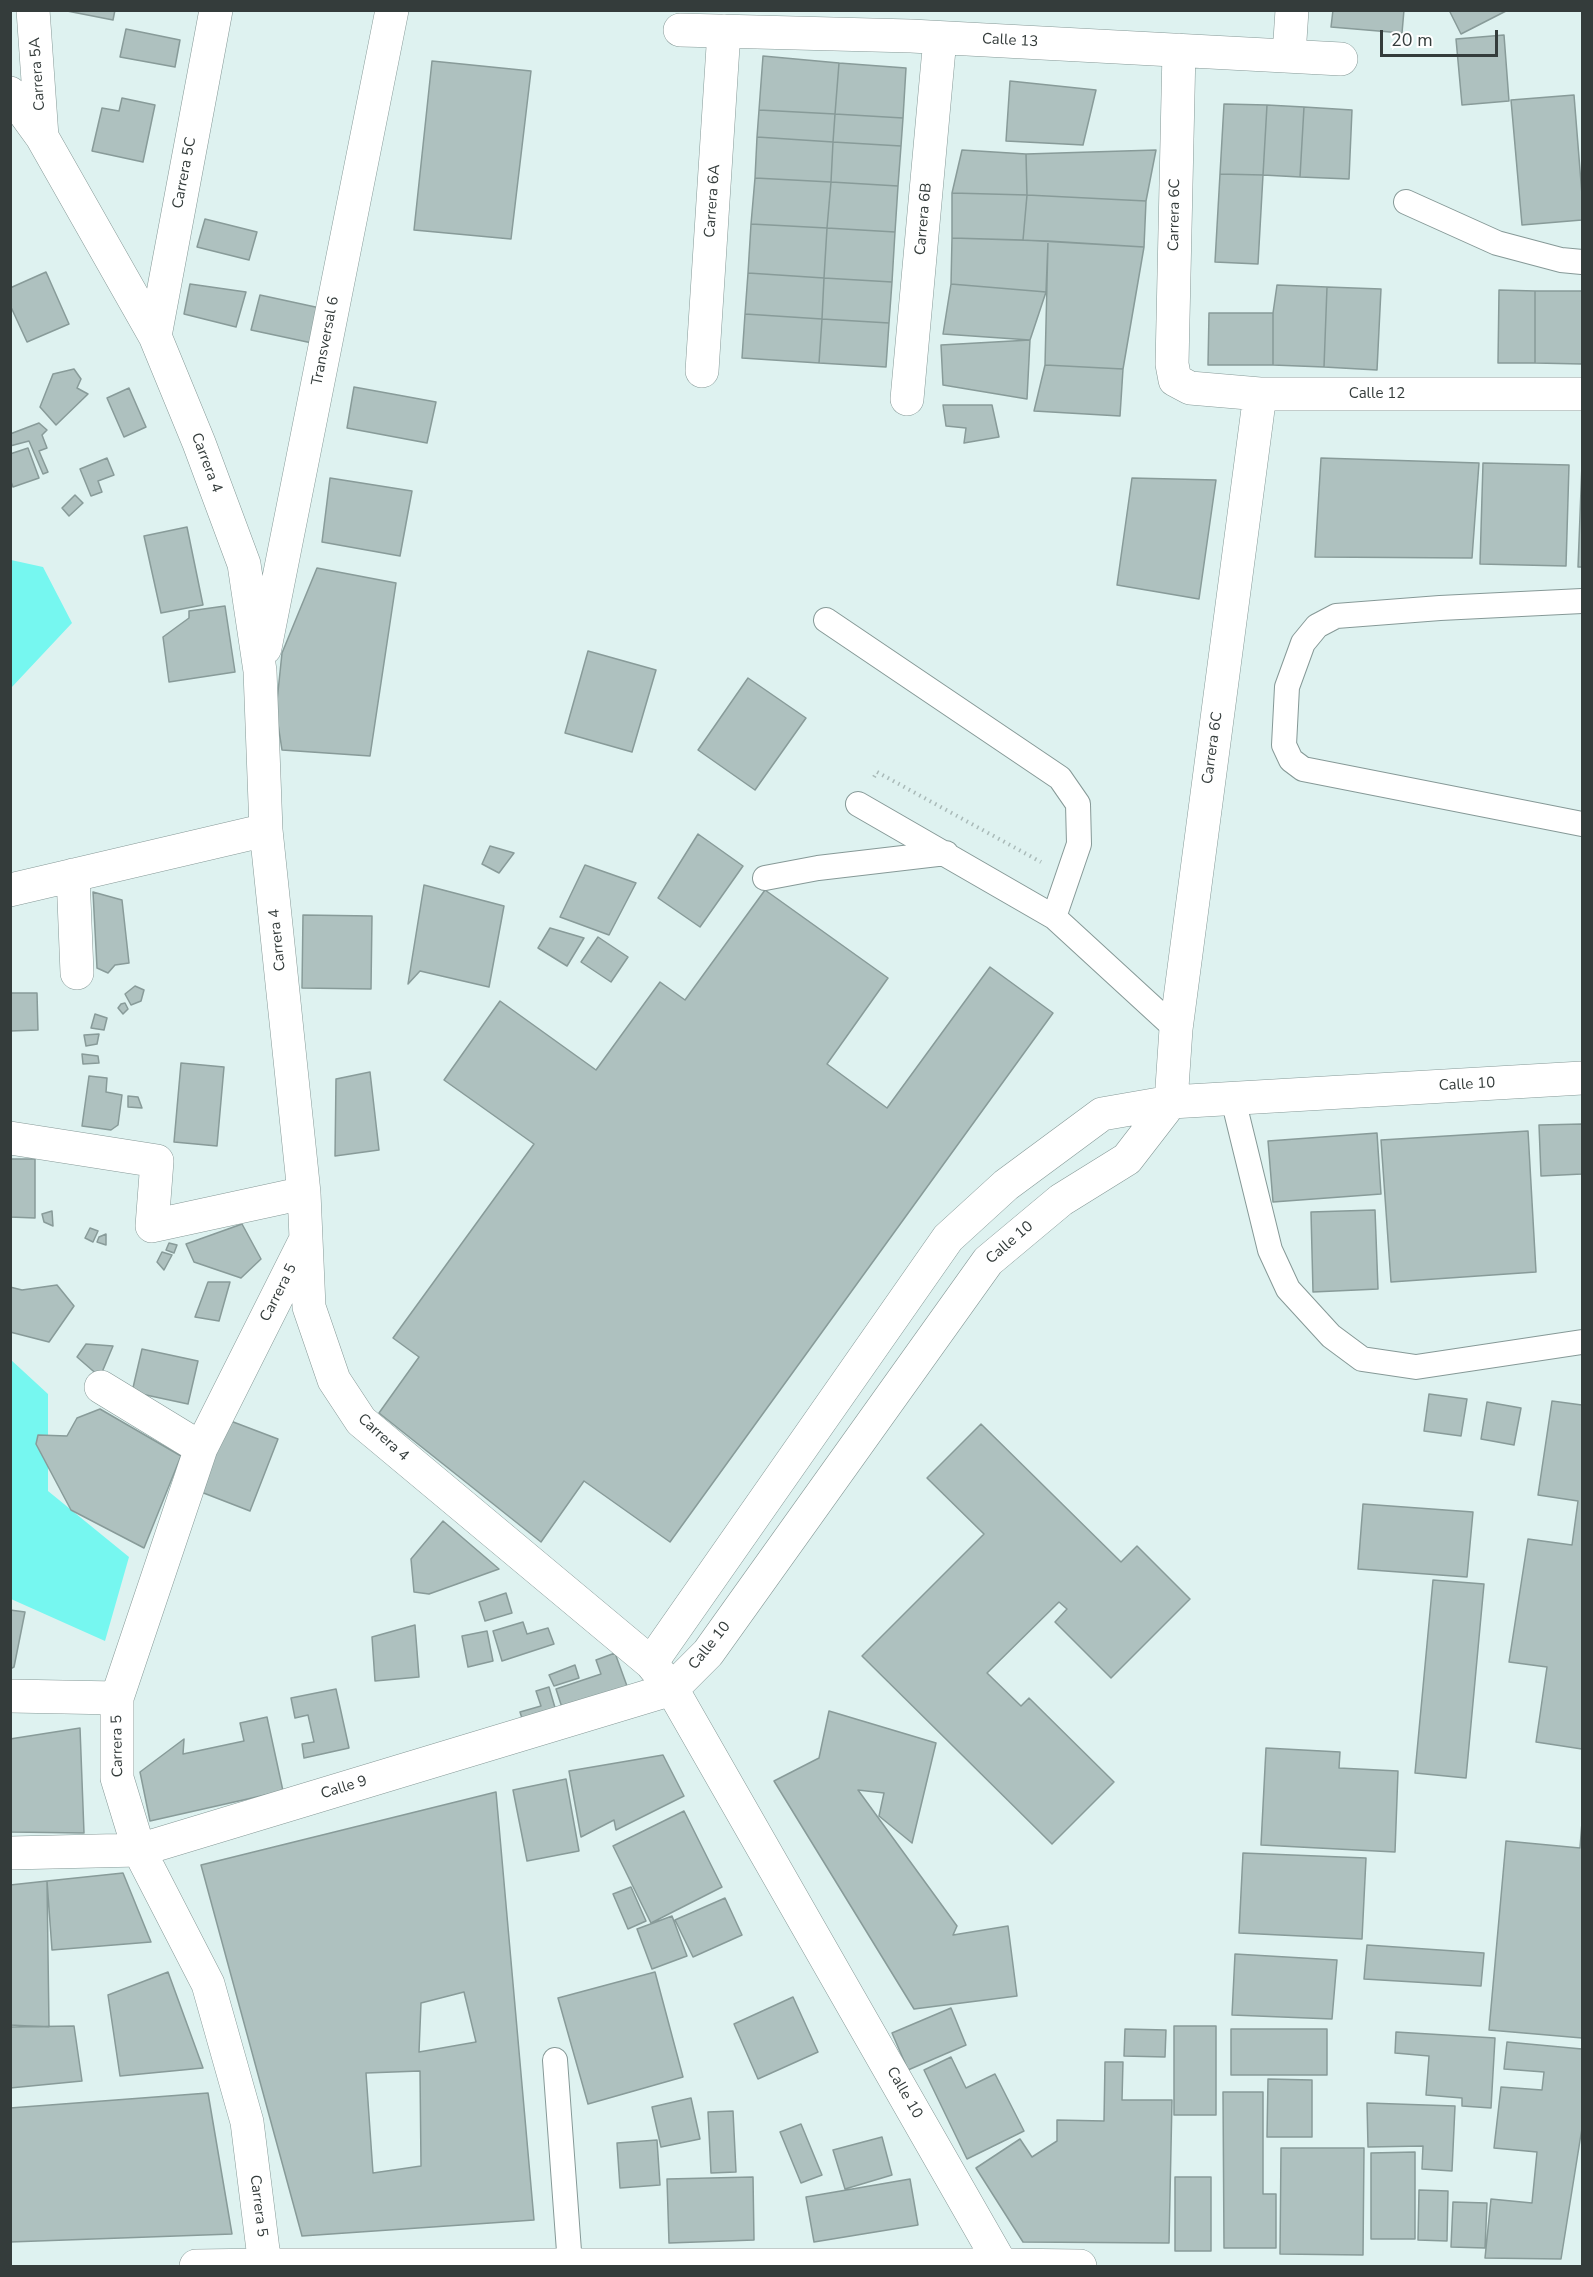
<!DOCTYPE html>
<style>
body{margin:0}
#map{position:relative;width:1593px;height:2277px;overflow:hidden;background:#def2f0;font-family:"Nunito Sans",sans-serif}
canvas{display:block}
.frame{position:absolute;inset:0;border:12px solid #343c3b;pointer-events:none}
.scale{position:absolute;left:1380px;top:30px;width:118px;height:27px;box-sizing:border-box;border:3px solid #343c3b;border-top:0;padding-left:8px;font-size:18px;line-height:21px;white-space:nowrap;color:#343c3b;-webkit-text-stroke:4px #fff;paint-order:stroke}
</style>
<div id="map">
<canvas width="1593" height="2277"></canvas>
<div class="frame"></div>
<div class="scale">20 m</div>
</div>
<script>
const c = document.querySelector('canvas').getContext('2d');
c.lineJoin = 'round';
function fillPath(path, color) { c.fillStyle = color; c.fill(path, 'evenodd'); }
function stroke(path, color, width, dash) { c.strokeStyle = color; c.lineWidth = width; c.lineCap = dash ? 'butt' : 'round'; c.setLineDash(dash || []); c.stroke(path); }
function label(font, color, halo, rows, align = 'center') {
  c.font = font + ' "Nunito Sans",sans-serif'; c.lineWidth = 4.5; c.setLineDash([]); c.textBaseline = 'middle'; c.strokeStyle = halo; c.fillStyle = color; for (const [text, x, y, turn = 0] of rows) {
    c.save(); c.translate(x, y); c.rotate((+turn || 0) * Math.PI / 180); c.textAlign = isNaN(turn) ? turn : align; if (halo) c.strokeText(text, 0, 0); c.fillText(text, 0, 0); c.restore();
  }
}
fillPath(new Path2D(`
 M11,560L43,567L72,623L11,688Z
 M10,1359L48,1394V1491L129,1557L105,1641L11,1599Z`), '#76f7f0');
const building = new Path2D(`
 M62,10H115L113,20Z
 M1333,10H1404L1402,33L1331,27Z
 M1449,10H1508L1461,34Z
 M126,29L180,40L175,67L120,57Z
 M1504,35L1509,101L1462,105L1456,39Z
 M763,56L839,63L835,114L759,110Z
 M432,61L531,71L511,239L414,230Z
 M839,63L906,68L903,118L835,114Z
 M1010,81L1096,90L1083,145L1006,141Z
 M1574,95L1582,195V220L1522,225L1511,100Z
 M122,98L155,105L143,162L92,151L102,108L119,111Z
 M1224,104L1267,105L1263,175L1220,174Z
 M1267,105L1304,107L1300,177L1263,175Z
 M1304,107L1352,110L1349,179L1300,177Z
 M759,110L835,114L833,142L757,137Z
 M835,114L903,118L901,146L833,142Z
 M757,137L833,142L831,182L755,178Z
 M833,142L901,146L898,186L831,182Z
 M962,150L1026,154L1027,195L952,193Z
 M1156,150L1146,201L1027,195L1026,154Z
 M1220,174L1263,175L1258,264L1215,262Z
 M755,178L831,182L827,228L751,224Z
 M831,182L898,186L895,232L827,228Z
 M952,193L1027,195L1023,240L952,238Z
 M1027,195L1146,201L1144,247L1023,240Z
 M205,219L257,232L249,260L197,247Z
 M751,224L827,228L824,278L748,273Z
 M827,228L895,232L892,282L824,278Z
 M952,238L1048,241L1046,292L951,284Z
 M1048,241L1144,247L1123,369L1045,365Z
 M46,272L69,324L27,342L10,305V288Z
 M748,273L824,278L822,319L745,314Z
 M824,278L892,282L889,323L822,319Z
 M190,284L246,292L236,327L184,314Z
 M951,284L1046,292L1030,340L943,334Z
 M1277,285L1327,287L1324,367L1273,365V313Z
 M1327,287L1381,289L1377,370L1324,367Z
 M1499,290L1535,291V363H1498Z
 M1535,291H1582V364L1535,363Z
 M260,295L320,308L312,343L251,330Z
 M1209,313H1273V365H1208Z
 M745,314L822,319L819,363L742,358Z
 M822,319L889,323L886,367L819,363Z
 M1030,340L1027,399L943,385L941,345Z
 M1045,365L1123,369L1120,416L1034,411Z
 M74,369L81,379L77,388L88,394L56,425L40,407L53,374Z
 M354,387L436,402L427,443L347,428Z
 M129,388L146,427L124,437L107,398Z
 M943,405H992L999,437L964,443L966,428L946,426Z
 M39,423L47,430L42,435L47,448L39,451L48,472L43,474L29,441L10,446V434Z
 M28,448L39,478L13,487L10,479V454Z
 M107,458L114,475L98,481L102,492L91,496L80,469Z
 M1321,458L1479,463L1472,558L1315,557Z
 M1483,463L1569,465L1566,566L1480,564Z
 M1582,464V567H1578Z
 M330,478L412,491L400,556L322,542Z
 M1132,478L1216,480L1199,599L1117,585Z
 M75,495L83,503L69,516L62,508Z
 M187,527L203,605L161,613L144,536Z
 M317,568L396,583L370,756L282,750L276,711L282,653Z
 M225,606L235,672L169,682L163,637L189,618V611Z
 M588,651L656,670L632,752L565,733Z
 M748,678L806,718L755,790L698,750Z
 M698,834L743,866L700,927L658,898Z
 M490,846L514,853L499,873L482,864Z
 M585,865L636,883L609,935L560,917Z
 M424,885L504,906L489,987L420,971L408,984Z
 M765,890L888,978L827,1064L887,1108L990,967L1053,1013L670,1542L584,1481L541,1542L379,1413L419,1357L393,1338L534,1144L444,1080L500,1001L596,1070L660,982L685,1000Z
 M93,892L122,900L129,963L115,965L108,973L97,968Z
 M303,915L372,916L371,989L302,988Z
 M550,928L584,938L567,966L538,948Z
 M598,937L628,957L611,982L581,962Z
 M135,986L144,990L141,1001L131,1005L125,994Z
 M10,993H37L38,1030L10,1031Z
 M125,1003L128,1009L123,1014L118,1008L121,1004Z
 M95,1014L107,1018L104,1030L91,1028Z
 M99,1034L97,1044L86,1046L84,1035Z
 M82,1054L98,1056L99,1063L83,1064Z
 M181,1063L224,1067L217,1146L174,1142Z
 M370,1072L379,1150L335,1156L336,1079Z
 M89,1076L107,1078L106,1092L122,1095L118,1125L111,1130L82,1126Z
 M128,1096L138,1097L142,1108L128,1107Z
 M1582,1124V1174L1541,1176L1539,1125Z
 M1528,1131L1536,1272L1391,1282L1381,1140Z
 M1377,1133L1381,1194L1273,1202L1268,1141Z
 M10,1159H35V1218L10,1217Z
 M1375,1210L1378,1289L1313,1292L1311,1212Z
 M52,1211L53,1226L44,1222L42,1214Z
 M242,1224L261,1259L241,1278L194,1262L186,1244Z
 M90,1228L98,1231L93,1242L85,1238Z
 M106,1234V1245L97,1242L99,1237Z
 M169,1243L177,1245L174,1253L166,1250Z
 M162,1252L172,1255L164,1270L157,1262Z
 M208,1282H230L219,1321L195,1317Z
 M57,1285L74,1306L49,1342L10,1332V1287L22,1290Z
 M86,1344L113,1346L100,1377L77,1357Z
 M142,1349L198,1361L188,1404L132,1392Z
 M1429,1394L1467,1399L1461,1436L1424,1431Z
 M1552,1401L1582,1405V1749L1536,1742L1547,1667L1509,1662L1528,1539L1572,1545L1578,1501L1538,1495Z
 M1487,1402L1521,1408L1514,1445L1481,1439Z
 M100,1409L181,1456L144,1548L71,1510L36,1444L38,1435L67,1436L77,1418Z
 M228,1420L278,1439L250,1511L201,1492Z
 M981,1424L1121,1562L1137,1546L1190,1599L1111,1678L1055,1622L1067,1609L1059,1602L987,1673L1021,1706L1029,1698L1114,1782L1052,1844L862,1656L984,1534L927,1478Z
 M1363,1504L1473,1512L1467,1577L1358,1569Z
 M443,1521L499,1569L429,1594L414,1592L411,1559Z
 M1433,1580L1484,1584L1466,1778L1415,1773Z
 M506,1593L512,1613L485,1621L479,1602Z
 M10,1610L25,1612L14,1667L10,1669Z
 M523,1622L527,1634L548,1628L554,1644L502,1661L493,1631Z
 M415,1625L419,1677L375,1681L372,1637Z
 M487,1631L493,1661L468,1667L462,1636Z
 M615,1653L631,1697L566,1720L556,1689L601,1674L596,1660Z
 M575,1665L579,1678L554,1686L549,1675Z
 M549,1687L558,1718L525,1728L520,1712L541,1706L536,1691Z
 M336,1689L349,1748L304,1758L302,1744L314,1742L308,1715L295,1718L291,1698Z
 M829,1711L936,1743L912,1843L879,1816L884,1793L858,1790L957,1926L953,1935L1008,1926L1017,1996L914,2009L774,1781L819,1758Z
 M267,1717L283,1791L150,1821L140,1772L184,1739L183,1754L244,1741L240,1723Z
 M80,1728L84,1833L10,1832V1739Z
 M1266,1748L1340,1752L1339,1768L1398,1771L1395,1852L1261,1845Z
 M663,1755L684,1796L616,1830L614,1820L581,1837L569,1771Z
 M566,1779L579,1851L527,1861L513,1790Z
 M496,1792L534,2220L302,2236L201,1865Z
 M684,1811L722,1887L651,1923L613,1846Z
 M1582,1822V2038L1489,2030L1506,1841L1580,1848Z
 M1243,1853L1366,1858L1362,1939L1239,1933Z
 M123,1873L151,1942L52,1950L47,1881Z
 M47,1881L49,2027L10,2025V1885Z
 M631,1887L646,1921L628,1929L613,1894Z
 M725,1898L742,1935L693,1957L675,1920Z
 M672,1916L687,1956L652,1969L637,1929Z
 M1367,1945L1484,1953L1481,1986L1364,1979Z
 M1235,1954L1337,1960L1332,2019L1232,2015Z
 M168,1972L203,2068L120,2076L108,1995Z
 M655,1972L683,2077L588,2104L558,1998Z
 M464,1992L476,2042L419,2052L421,2003Z
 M793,1997L818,2052L758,2079L734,2024Z
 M951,2008L966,2045L908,2070L892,2033Z
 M74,2026L82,2081L10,2088V2027Z
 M1174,2026H1216V2115H1174Z
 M1125,2029L1166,2030L1165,2057L1124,2056Z
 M1231,2029H1327V2075H1231Z
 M1396,2032L1495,2038L1491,2108L1462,2106V2098L1426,2095L1429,2056L1395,2053Z
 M1507,2042L1582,2049V2128L1561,2259L1485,2258L1491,2199L1532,2203L1537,2152L1494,2148L1501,2087L1542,2090L1544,2072L1504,2069Z
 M951,2057L966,2088L995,2074L1024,2131L967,2159L924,2070Z
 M1105,2062H1123L1122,2100H1172L1169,2243L1023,2242L976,2168L1020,2139L1032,2157L1057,2141V2120L1104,2121Z
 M420,2071L421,2166L373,2173L366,2073Z
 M1268,2079L1312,2080V2137H1267Z
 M1223,2092H1263V2194H1276V2248H1224Z
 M208,2093L232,2234L10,2242V2108Z
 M691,2098L700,2139L661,2147L652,2107Z
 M1367,2103L1455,2106L1452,2171L1422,2169L1423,2146L1368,2147Z
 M733,2111L736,2172L711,2173L708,2112Z
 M801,2124L822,2175L801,2183L780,2132Z
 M882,2137L892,2175L845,2189L833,2150Z
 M657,2140L660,2185L620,2188L617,2143Z
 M1281,2148H1364L1363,2255L1280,2254Z
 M1415,2152V2239H1371V2153Z
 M753,2177L754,2240L669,2243L667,2179Z
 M1175,2177H1211V2251H1175Z
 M910,2179L918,2225L814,2242L806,2197Z
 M1419,2190L1448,2191L1447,2241L1418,2240Z
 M1453,2202L1487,2203L1485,2248L1451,2247Z`);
fillPath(building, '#aec1bf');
stroke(building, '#889b99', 1.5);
const lane = new Path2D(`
 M1406,202L1497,243L1561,260L1582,262
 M1582,601L1440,608L1336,616L1317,626L1303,643L1287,687L1284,745L1291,760L1303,769L1582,824
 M826,620L1060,778L1078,804L1079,844L1054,917
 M858,804L1054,917L1176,1029
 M765,878L818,868L946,853
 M1233,1099L1270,1250L1288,1289L1331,1336L1362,1359L1416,1367L1582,1342
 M555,2060L570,2265`);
const street = new Path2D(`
 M33,10L42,137
 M680,30L911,36L1341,59
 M1179,50L1172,364L1175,380L1190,388L1260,394H1582
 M1289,55L1292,10
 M10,93L42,137L155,336L199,443L244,564L260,671L266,830L304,1193L309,1307L334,1380L361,1421L651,1663L672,1689L1002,2266
 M155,336L216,10
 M702,371L724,31
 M907,399L940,38
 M265,648L392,10
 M73,875L77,973
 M10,890L266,830
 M1171,1102L1176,1029L1260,394
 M10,1138L157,1161L152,1226L304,1193
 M101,1387L201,1448
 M651,1663L948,1238L1006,1185L1102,1114L1171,1102L1582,1078
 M10,1696L117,1698
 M10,1853L139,1850L672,1689L708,1653L988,1261L1061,1200L1127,1159L1171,1102
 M265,2266L247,2122L208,1984L139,1850L117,1778V1698L201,1448L305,1241`);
const secondary = new Path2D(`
 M196,2266L265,2265H1002L1080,2266`);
stroke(lane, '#869997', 26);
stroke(street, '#869997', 34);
stroke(secondary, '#869997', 34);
stroke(new Path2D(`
 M874,777L877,772L1041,862`), '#a9bab8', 4, [1.5, 4.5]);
stroke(lane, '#fff', 24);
stroke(street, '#fff', 33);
stroke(secondary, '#fff', 33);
label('15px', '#343c3b', '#fff', [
 ["Calle 13",1010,41,3],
 ["Carrera 5A",38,74,-94],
 ["Carrera 5C",185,173,-79],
 ["Carrera 6A",713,201,-86],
 ["Carrera 6C",1175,215,-89],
 ["Carrera 6B",924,219,-85],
 ["Transversal 6",326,341,-79],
 ["Calle 12",1377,394],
 ["Carrera 4",206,463,69],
 ["Carrera 6C",1213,748,-82],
 ["Carrera 4",278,940,-96],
 ["Calle 10",1467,1085,-3],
 ["Calle 10",1010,1243,-41],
 ["Carrera 5",279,1293,-63],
 ["Carrera 4",383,1438,42],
 ["Calle 10",710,1646,-51],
 ["Carrera 5",118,1746,-91],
 ["Calle 9",344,1788,-17],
 ["Calle 10",904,2093,60],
 ["Carrera 5",258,2206,83]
]);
</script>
